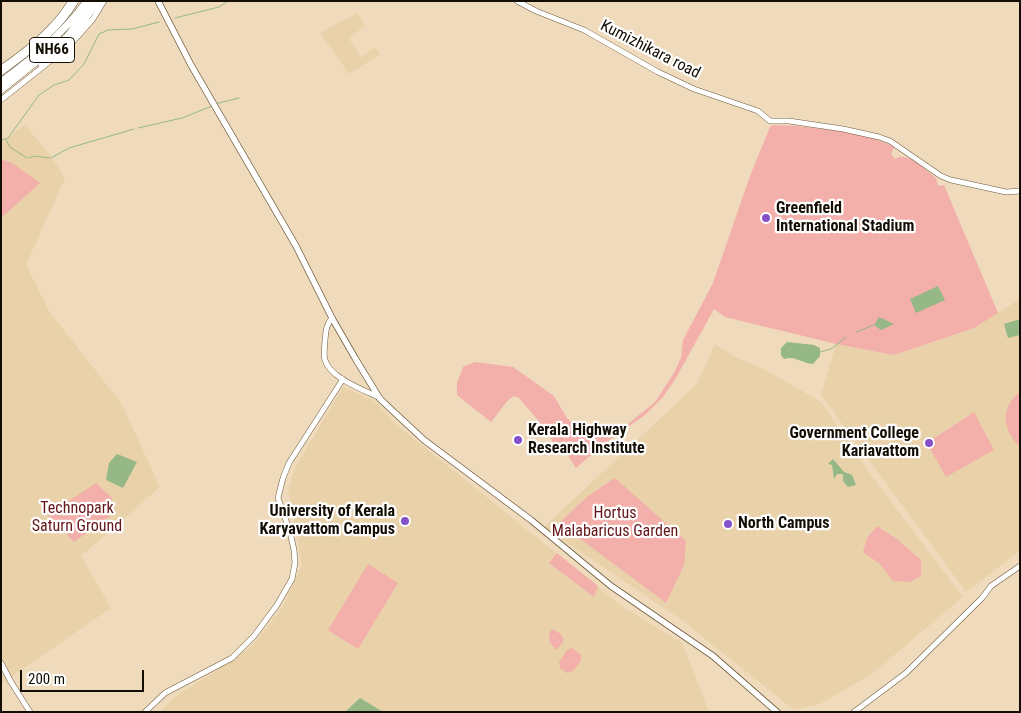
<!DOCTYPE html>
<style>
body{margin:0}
#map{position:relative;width:1021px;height:713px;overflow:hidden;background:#efdbbb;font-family:"Roboto Condensed",sans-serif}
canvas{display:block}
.frame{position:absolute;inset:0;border:2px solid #130d03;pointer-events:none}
.scale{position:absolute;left:20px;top:670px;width:124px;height:22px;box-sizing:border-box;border:2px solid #130d03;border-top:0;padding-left:6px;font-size:15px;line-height:18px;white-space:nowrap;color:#130d03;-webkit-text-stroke:4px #fff;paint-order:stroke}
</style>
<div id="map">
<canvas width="1021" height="713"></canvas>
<div class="frame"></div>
<div class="scale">200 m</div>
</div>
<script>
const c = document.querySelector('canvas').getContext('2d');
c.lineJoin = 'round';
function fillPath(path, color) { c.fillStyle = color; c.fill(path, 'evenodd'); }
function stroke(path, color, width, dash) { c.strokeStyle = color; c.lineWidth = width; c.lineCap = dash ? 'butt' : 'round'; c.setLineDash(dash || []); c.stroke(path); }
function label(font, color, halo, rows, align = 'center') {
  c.font = font + ' "Roboto Condensed",sans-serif'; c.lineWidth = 4.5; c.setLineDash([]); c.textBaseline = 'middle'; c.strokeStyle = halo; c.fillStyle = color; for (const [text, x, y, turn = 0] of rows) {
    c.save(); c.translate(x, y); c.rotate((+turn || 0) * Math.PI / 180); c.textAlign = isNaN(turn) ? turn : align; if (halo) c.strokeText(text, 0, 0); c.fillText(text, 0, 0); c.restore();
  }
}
fillPath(new Path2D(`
 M357,13L365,25L349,39L361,57L375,47L380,54L349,74L320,33Z
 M25,125L50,155L65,178L26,265L49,311L121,403L160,487L81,556L111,608L1,684V142Z
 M1020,299V551L966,592L821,395L836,344L894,355L974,328Z
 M715,344L737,358L768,371L821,402L877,483L963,597L873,673L820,704L794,710L683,621L544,527L697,384Z
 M343,387L374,401L398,426L623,607L682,643L709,712H161L172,699L251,647L282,608L302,565L288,489L295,468Z`), '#e9d1aa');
fillPath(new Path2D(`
 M772,125C805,126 866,131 894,147L891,154L895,159C909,151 925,170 936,178L938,186L944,185L998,313L974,328L894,355L836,344L725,317L714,309L676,378L663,397L645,415L609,440L576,468L565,451L552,441L549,433L519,398L514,396C504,402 499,413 491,422L457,395V383L463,367L475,362L513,367L554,396L567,418L581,432L587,427L595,434L605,437L628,424L655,402L674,373L681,358L683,340L713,283L750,176L770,127Z
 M1,159L12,163L40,183L1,218Z
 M1020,392V447C1003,430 999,408 1020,392Z
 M974,412L994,450L946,477L927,443Z
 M615,478L686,541L684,565L666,603L559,523L588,496Z
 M96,483L112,498L110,516L74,542L48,515Z
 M877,526L897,539L921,560V576L909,582L893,581L880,564L863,552L867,538Z
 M557,553L598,586L594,597L549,563Z
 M368,564L398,583L358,649L328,630Z
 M552,629L561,634L564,640L557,650C550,644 546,638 552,629Z
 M572,648L581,655V661L573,671L567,673L560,668L559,662L567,650Z`), '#f3afaa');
fillPath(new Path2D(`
 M938,286L945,300L916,313L910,299Z
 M879,317L894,324L881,330L874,325Z
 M1020,319V335L1008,338L1004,324Z
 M787,342L814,345L820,348V356L813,364C803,364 795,355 784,359L781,355V348Z
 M117,454L137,462L123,488L106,480L109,463Z
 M833,459L844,472L852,475L856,485L848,487L843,481V474H837L834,479L832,465L828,464Z
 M360,698L383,712H345Z`), '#95b886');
stroke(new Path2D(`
 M175,18L219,7L228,1
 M215,104L239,98
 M138,128L182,118L212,106
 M1,140L8,138L39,95L54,85L69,80L84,64L99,34L108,30L132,29L159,22
 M6,140L10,147L27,158
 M29,158L34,156L49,158
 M51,158L69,148L134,129
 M856,332L874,325
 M820,352L831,349L846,337`), '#95b886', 1);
const secondary = new Path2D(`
 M517,1L536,11L584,30L658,72L694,89L758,111L770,121H789L843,129L879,137L890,141L941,176L951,180L1006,192L1020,191
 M41,65L77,32L99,1
 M1,68C27,50 54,29 71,1
 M1,73C29,52 59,31 76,1
 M1,100L69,46L93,19L104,1
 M332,318C326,325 326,331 325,340C325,346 323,354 325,360C330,378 364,390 380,398
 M1,663L11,682L30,712
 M145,712L165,693L232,658L254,636L277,605L292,579L295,563L294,550L290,532L278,498L283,478L289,463L343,379
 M854,712L906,673L982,598L991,586L1020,566`);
const primary = new Path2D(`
 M158,1L191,65L296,246L332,318L355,358L380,399L424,440L531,520L611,586L713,656L777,712`);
const highway = new Path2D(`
 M1,82C33,58 63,34 87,1
 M1,90L67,37L95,1`);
stroke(secondary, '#6c5b3e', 6);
stroke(primary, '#6c5b3e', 7);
stroke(highway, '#6c5b3e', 8);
stroke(secondary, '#fff', 5);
stroke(primary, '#fff', 5.5);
stroke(highway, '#fff', 7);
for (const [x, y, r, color] of [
 [766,218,5,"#8451ca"],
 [518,440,5,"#8451ca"],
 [929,443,5,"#8451ca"],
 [405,521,5,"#8451ca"],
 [728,524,5,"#8451ca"]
]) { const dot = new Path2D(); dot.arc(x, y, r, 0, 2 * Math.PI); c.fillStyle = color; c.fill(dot); stroke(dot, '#fff', 2); }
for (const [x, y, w] of [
 [52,50,45]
]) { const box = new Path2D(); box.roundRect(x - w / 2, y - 12.5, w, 25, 4); c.fillStyle = '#fff'; c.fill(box); stroke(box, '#130d03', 1); }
label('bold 15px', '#130d03', null, [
 ["NH66",52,50]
]);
label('16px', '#130d03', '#fff', [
 ["Kumizhikara road",650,50,27]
]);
label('bold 16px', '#130d03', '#fff', [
 ["Greenfield",776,209],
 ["International Stadium",776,227],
 ["Kerala Highway",528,431],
 ["Research Institute",528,449],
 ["Government College",919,434,"right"],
 ["Kariavattom",919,452,"right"],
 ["University of Kerala",395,512,"right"],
 ["Karyavattom Campus",395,530,"right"],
 ["North Campus",738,524]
], 'left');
label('16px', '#631517', '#fff', [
 ["Technopark",77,509],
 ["Saturn Ground",77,527],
 ["Hortus",615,514],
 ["Malabaricus Garden",615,532]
]);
</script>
